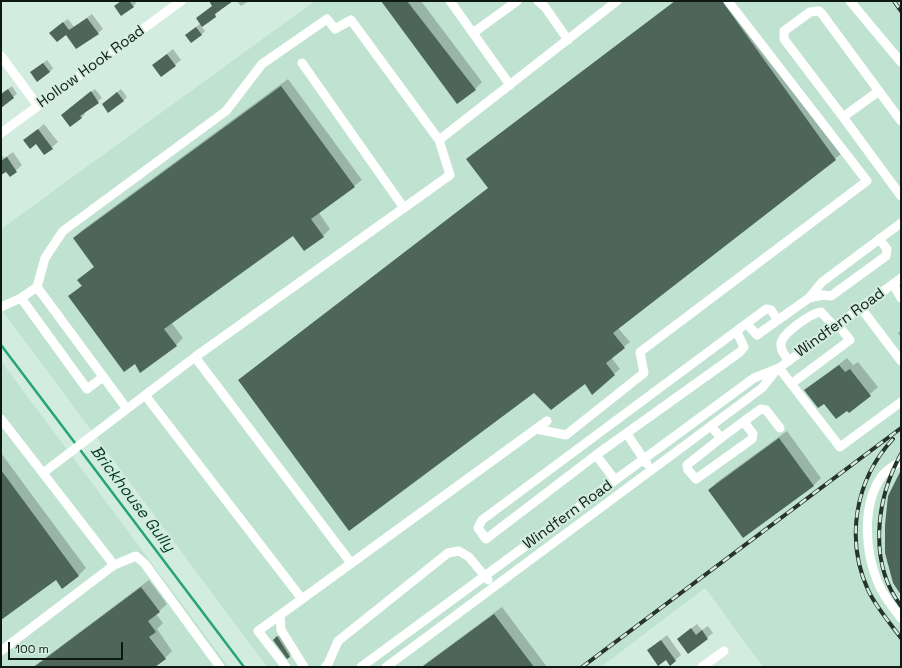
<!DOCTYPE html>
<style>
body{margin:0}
#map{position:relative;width:902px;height:668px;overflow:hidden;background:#d2eddf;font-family:"Space Grotesk",sans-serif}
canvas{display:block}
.frame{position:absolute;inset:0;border:2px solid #0f1914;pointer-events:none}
.scale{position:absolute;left:8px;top:642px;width:115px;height:18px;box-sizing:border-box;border:2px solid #0f1914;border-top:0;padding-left:5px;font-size:12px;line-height:14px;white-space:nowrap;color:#0f1914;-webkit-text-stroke:3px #d2eddf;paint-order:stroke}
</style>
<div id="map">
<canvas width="902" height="668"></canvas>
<div class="frame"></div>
<div class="scale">100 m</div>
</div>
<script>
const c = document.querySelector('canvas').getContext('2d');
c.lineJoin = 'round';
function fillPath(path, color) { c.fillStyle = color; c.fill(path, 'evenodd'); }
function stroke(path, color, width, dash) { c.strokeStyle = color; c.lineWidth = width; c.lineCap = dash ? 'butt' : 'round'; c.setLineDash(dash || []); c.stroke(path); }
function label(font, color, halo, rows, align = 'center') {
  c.font = font + ' "Space Grotesk",sans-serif'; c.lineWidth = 4; c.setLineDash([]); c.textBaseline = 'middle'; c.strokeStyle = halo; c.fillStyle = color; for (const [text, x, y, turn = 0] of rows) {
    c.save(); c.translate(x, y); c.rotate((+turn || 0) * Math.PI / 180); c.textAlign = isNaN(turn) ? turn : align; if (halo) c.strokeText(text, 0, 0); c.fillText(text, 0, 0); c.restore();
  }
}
fillPath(new Path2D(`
 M315,1H901V667H763L705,588L601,667H267L1,309V229Z
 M1,361L142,550L229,667H1Z`), '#c0e3d1');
fillPath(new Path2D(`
 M121,1H135L136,3L133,7Z
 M214,1H231L201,26L205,31L201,35H186L201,23L213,6Z
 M237,1H249L241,6Z
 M382,1H421L482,82L475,89Z
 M675,1H730L841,154L618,328L630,342L611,357L620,369L614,374L585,383L534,391L239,380L489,188L467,159Z
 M92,14L103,29L98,33L66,34L55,28L68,19L74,27Z
 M173,49L181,60L161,76L153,65Z
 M47,60L53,68L50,72L35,69Z
 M288,79L362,180L319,213L330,229L323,236L304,250L293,234L171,322L183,338L176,345L135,363L69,296L82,285L79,280L95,266L74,238L81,231Z
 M12,86L17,94L1,106V94Z
 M95,89L102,98L84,112L85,114L81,118L66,112Z
 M121,89L127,97L123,101L103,104Z
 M44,124L58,142L44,154L37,143L25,140Z
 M13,152L22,165L10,176L6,170L1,174V157L3,156L4,158Z
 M901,330V337L898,333Z
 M847,358L853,365L858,362L878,387L849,412L824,403L805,391Z
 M787,431L821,478L814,485L709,490L717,482Z
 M1,453L86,568L78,576L56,579L1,619Z
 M149,580L167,604L156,614L163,623L157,629L172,651L165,658L153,667H33Z
 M502,607L547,667H421Z
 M697,624L702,630L708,626L713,633L688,653L678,639Z
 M281,634L293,652L288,658L277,637Z
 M667,635L681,655L670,665L666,659L648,650Z`), '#0003');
stroke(new Path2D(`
 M1,345L244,667`), '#25a476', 2.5);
fillPath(new Path2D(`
 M121,1H129L134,7L121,16L114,6Z
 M209,1H233L215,14L216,17L202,27L196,18L212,6Z
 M381,1H407L476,90L457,104Z
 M675,1H722L836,160L613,333L625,348L606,363L615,375L592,395L585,384L551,410L534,393L349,531L238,380L488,188L466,159Z
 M87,18L99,34L76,49L66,35L57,42L49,33L63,22L69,30Z
 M196,27L202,35L191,43L185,35Z
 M167,54L176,66L161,77L152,65Z
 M43,63L50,72L37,82L30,72Z
 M281,86L355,187L311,219L324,237L304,251L293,236L164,329L177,346L140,373L135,364L124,372L68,296L82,286L77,280L94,267L73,238Z
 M8,89L14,98L1,108V94Z
 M91,91L99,103L80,116L82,118L70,127L61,115Z
 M117,92L124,101L108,113L102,104Z
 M38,129L53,149L44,155L36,144L30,149L23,140Z
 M7,157L17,172L10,177L6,172L1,175V161Z
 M839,365L845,372L850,369L871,396L849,413L847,411L836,419L824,404L818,408L804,390Z
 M779,438L814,486L743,538L708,490Z
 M1,470L79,576L62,589L56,580L1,620Z
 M901,470V595L893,583L885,553V525L888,496Z
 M141,587L160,612L148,621L156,632L149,637L166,659L155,667H34Z
 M494,614L534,667H422Z
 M691,628L696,635L702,630L708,639L688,654L677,639Z
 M277,636L290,657L287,659L273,640Z
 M661,640L676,661L670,666L666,660L658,666L647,650Z`), '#4e665a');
stroke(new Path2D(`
 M450,1L510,85
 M538,1L545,7L568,40
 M850,1L901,62
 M473,33L517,1
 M1,56L38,106
 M302,63L404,208
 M879,91L843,117L784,39V31L810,12L819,11L822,14L901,121
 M843,117L901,196
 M1,133L181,1
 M893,284L901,298
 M37,287L127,409
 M21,298L37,287L45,258L63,231L226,111L262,64L327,19L335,29L351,20L439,140L617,1
 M809,298L823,295L831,296L886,256L887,249L879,239
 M1,307L21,298L87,389L103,377
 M861,308L901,361
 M747,324L757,335L778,320
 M737,332L744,347L740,352L596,455L486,539L478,528L482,520L766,309L771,310L778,320L809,298L822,282L901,223
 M195,357L351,563
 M789,361C785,356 780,350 781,343C783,333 811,313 821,312L835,327
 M779,368L840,447L901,402
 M791,384L850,340L838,325
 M145,395L302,599
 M1,419L114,565L136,556L145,564L220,667
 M740,424L761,409L766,410L780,428
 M711,426L721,438L687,465L688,470L696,479L752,439L753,434L745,423L740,424L721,438
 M536,429L566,435L644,373L640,352L867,181L728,1
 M627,434L647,464
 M596,455L615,480
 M901,461C895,465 886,470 882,476C861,505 865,554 879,585C884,597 893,607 901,618
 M43,473L195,357L450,175L439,140
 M280,615L281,630L304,667
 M1,651L114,565
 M286,667L258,631L547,421
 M325,667L328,664L338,641L448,553L459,551L469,557L488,580
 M361,667L754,378L779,368L901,278
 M386,667L762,388L777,369
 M702,667L724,651`), '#fff', 9);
const rail = new Path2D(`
 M894,1L901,11
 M893,439C855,480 845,539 868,590C876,607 890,623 901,638
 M901,454C876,499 868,563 901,606
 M582,667L901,428`);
stroke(rail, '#27332d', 4);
stroke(rail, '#d2eddf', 2.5, [8]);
label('15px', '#0f1914', '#d2eddf', [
 ["Hollow Hook Road",91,67,-36],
 ["Windfern Road",840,323,-36],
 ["Windfern Road",568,515,-36]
]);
label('italic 16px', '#013623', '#d2eddf', [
 ["Brickhouse Gully",132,499,53]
]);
</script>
